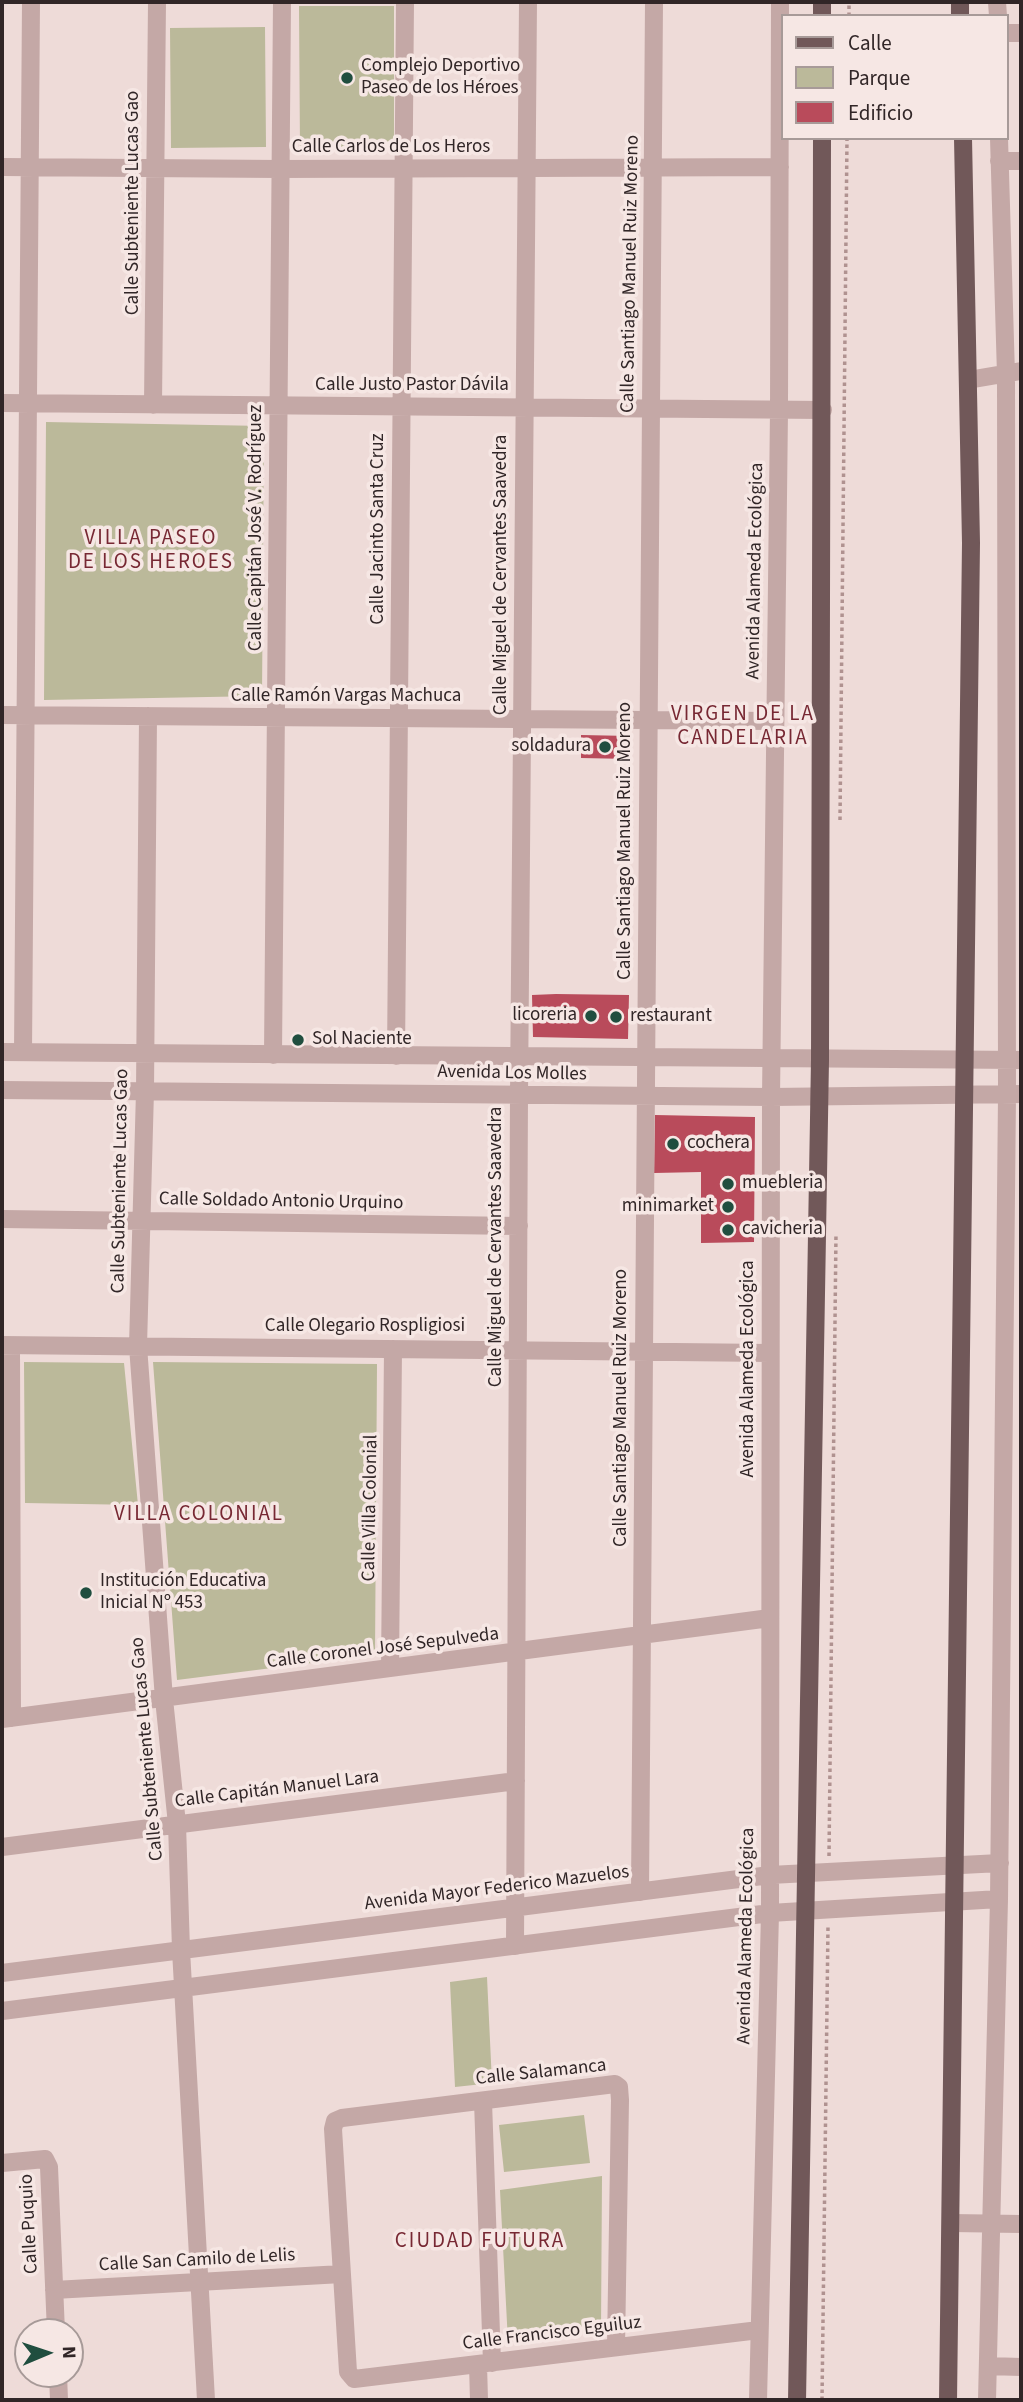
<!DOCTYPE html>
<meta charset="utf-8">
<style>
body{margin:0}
#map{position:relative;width:1023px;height:2402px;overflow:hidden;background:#eedbd8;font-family:"Source Sans 3",sans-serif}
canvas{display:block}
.frame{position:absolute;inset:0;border:4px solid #312627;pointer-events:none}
.legend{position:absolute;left:781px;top:14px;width:228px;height:126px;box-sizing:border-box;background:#f6e7e4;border:2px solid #a79a98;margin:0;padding:9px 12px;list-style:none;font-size:21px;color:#312627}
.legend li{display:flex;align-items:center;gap:14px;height:35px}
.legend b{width:35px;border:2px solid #a79a98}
.north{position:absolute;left:14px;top:2318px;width:70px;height:70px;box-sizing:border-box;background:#f6e7e4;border:2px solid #a79a98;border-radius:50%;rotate:88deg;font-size:19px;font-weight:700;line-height:28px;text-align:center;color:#312627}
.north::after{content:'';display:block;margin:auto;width:24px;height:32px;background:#204e3f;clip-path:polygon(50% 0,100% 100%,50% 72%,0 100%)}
</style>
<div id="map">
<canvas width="1023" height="2402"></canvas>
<div class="frame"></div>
<ul class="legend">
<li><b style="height:9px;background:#715859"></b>Calle</li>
<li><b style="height:19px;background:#bbb99a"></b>Parque</li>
<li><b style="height:19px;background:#b94b5b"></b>Edificio</li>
</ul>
<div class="north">N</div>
</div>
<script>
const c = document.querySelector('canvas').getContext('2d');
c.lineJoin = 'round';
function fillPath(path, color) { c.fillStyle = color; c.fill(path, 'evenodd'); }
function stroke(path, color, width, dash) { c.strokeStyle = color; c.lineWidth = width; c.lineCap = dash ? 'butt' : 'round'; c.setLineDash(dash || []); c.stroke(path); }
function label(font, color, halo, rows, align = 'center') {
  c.font = font + ' "Source Sans 3",sans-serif'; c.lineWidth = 7; c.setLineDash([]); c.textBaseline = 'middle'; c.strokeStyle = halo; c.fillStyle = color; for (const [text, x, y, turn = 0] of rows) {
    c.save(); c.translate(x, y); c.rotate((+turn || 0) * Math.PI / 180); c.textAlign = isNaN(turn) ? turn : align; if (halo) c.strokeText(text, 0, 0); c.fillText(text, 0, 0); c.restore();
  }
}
fillPath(new Path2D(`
 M299,6H394V149L300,150Z
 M265,27L266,147L171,148L170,28Z
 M46,422L264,426L262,696L44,700Z
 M24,1362L124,1363L138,1505L25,1503Z
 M153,1362L377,1364L375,1655L177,1680Z
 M487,1977L492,2083L455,2087L450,1982Z
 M584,2115L590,2163L504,2172L499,2125Z
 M602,2176L601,2330L508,2342L500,2190Z`), '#bbb99a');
fillPath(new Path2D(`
 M581,735L630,736V759L581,758Z
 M556,994L629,995L628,1039L533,1037L532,995Z
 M655,1115L755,1117L754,1242L701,1243V1172L654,1173Z`), '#b94b5b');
stroke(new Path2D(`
 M849,16V2
 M840,820L847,138
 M829,1856L836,1233
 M822,2400L828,1926`), '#b09290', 3.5, [3.5, 3.5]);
stroke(new Path2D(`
 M997,2L998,16
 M1007,33H1021
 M999,161H1021
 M2,167L280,169L780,167
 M968,380L1021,371
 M2,403L823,410
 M153,405L157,2
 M2,715L774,721
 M148,716L145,1091L138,1346L164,1699L177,1824L181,1950L206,2400
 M2,1052L1021,1060
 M23,1052L31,2
 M273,1055L282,2
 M396,1056L405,2
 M2,1090L771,1097L1021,1094
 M2,1219L519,1226
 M2,1345L770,1353
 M11,1346L12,1718
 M390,1668L393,1349
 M2,1719L770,1618
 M2,1847L516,1781
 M640,1892L654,2
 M515,1946L519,1095L528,2
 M2,1973L770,1875L1000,1863
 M2,2011L770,1913L999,1899
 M483,2101L492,2363
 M2,2163L45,2159L49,2167L56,2332
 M951,2223L1021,2224
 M54,2290L342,2274
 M616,2347L620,2100L619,2087L615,2084L342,2118L335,2121L333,2129L348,2372L354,2379L759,2330
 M478,2364L479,2400
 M988,2366L1021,2367
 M58,2374L59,2400
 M758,2400L770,1913L771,1097L779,411L780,2
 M987,2400L999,1899L1007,1095L1006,375L999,138`), '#c4a8a6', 18);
stroke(new Path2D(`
 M822,2V16
 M960,2V16
 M797,2400L820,1060L822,138
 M948,2400L971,543L963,138`), '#715859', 18);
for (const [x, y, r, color] of [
 [347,78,7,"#204e3f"],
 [605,747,7,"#204e3f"],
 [591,1016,7,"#204e3f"],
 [616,1017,7,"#204e3f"],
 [298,1040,7,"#204e3f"],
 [673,1144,7,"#204e3f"],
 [728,1184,7,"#204e3f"],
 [728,1207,7,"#204e3f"],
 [728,1230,7,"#204e3f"],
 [86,1593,7,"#204e3f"]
]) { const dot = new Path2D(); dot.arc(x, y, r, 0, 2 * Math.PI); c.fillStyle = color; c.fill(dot); stroke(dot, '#f6e7e4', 2.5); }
label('19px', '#312627', '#f6e7e4', [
 ["Complejo Deportivo",361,67],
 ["Paseo de los Héroes",361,89],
 ["soldadura",591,747,"right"],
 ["licoreria",577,1016,"right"],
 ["restaurant",630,1017],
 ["Sol Naciente",312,1040],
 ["cochera",687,1144],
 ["muebleria",742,1184],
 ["minimarket",714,1207,"right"],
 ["cavicheria",742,1230],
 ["Institución Educativa",100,1582],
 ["Inicial Nº 453",100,1604]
], 'left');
label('19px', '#312627', '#f6e7e4', [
 ["Calle Carlos de Los Heros",391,148],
 ["Calle Subteniente Lucas Gao",134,203,-90],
 ["Calle Santiago Manuel Ruiz Moreno",631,274,-89],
 ["Calle Justo Pastor Dávila",412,386],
 ["Calle Capitán José V. Rodríguez",257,528,-90],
 ["Calle Jacinto Santa Cruz",379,529,-90],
 ["Avenida Alameda Ecológica",756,571,-89],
 ["Calle Miguel de Cervantes Saavedra",502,575,-90],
 ["Calle Ramón Vargas Machuca",346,697],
 ["Calle Santiago Manuel Ruiz Moreno",626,841,-90],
 ["Avenida Los Molles",512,1074,1],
 ["Calle Subteniente Lucas Gao",121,1181,-89],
 ["Calle Soldado Antonio Urquino",281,1202,1],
 ["Calle Miguel de Cervantes Saavedra",497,1247,-90],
 ["Calle Olegario Rospligiosi",365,1327],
 ["Avenida Alameda Ecológica",749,1369,-90],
 ["Calle Santiago Manuel Ruiz Moreno",622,1408,-90],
 ["Calle Villa Colonial",371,1508,-89],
 ["Calle Coronel José Sepulveda",383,1649,-7],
 ["Calle Subteniente Lucas Gao",148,1749,-95],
 ["Calle Capitán Manuel Lara",277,1790,-7],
 ["Avenida Mayor Federico Mazuelos",497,1889,-7],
 ["Avenida Alameda Ecológica",747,1936,-89],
 ["Calle Salamanca",541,2073,-6],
 ["Calle Puquio",30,2224,-93],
 ["Calle San Camilo de Lelis",197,2261,-3],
 ["Calle Francisco Eguiluz",552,2334,-7]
]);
c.letterSpacing = '2px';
label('21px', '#772833', '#f6e7e4', [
 ["VILLA PASEO",151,539],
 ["DE LOS HEROES",151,563],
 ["VIRGEN DE LA",743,715],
 ["CANDELARIA",743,739],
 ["VILLA COLONIAL",199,1515],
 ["CIUDAD FUTURA",480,2242]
]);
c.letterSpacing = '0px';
</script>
